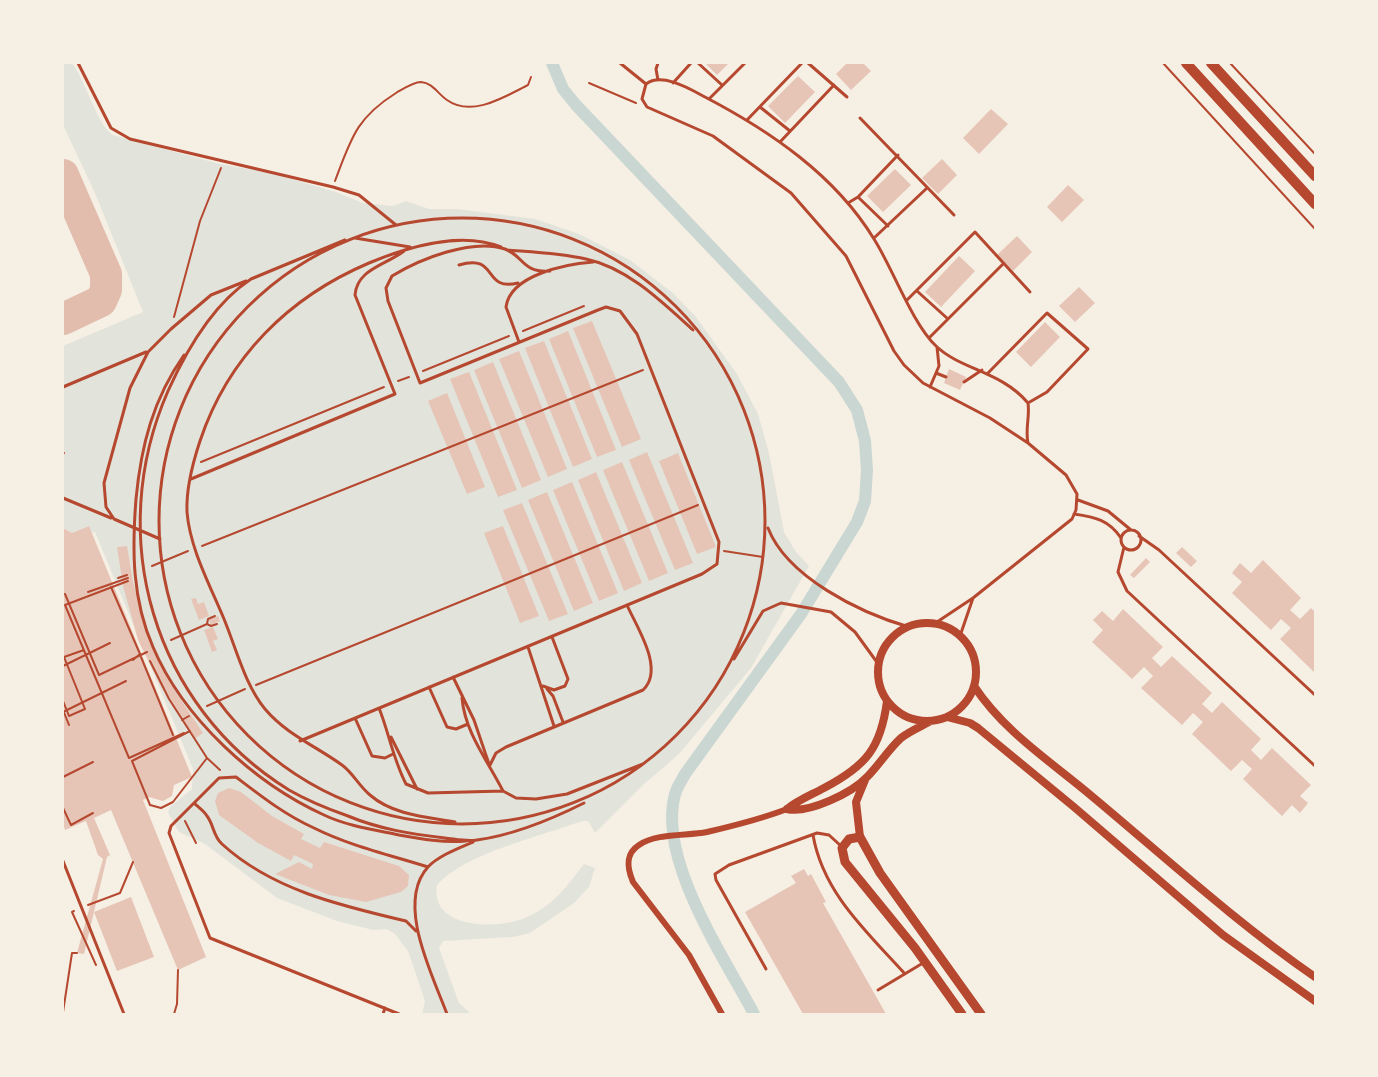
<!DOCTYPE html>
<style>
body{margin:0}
#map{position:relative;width:1378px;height:1077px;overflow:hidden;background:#f6efe4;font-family:Merriweather,serif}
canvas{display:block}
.frame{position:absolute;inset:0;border:64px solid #f6efe4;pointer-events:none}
</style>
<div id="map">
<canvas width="1378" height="1077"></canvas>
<div class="frame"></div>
</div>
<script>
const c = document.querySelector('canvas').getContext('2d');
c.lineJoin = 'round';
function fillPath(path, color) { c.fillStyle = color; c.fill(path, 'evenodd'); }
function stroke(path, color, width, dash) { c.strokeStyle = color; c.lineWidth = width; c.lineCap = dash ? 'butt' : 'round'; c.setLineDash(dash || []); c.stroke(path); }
fillPath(new Path2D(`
 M63,63H72C86,81 97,125 113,135L220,164L271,173L336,192L363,203L393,206L406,201L429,209H457L535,219L579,234L630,260L674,294L696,317L737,374L758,414L769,453L784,532L796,552L809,566L751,668L679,754L643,785L595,833L588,821H582C542,836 465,853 437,885C429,930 500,930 527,917C554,905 567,886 584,864L595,868L589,887L574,903L530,933L513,937L443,941L439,948L459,1003L471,1014H422L425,1001L408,951L395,934L387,929L373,930L337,921L277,898L205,844L179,832L168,813L170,807L192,789L193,769L95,532L92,533L89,526L72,533L63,528V346L143,312L95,193L63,125Z`), '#e2e4dc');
stroke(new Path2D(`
 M552,63L563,89L576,105L839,382L857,410L865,441L867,470L865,501L857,522L801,614L685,774C682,780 677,787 675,794C657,859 724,957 754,1014`), '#c9d6d2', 12);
stroke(new Path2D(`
 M63,175L106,274V290L101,301L63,319`), '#e2bdae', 32);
fillPath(new Path2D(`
 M705,63H729L717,75Z
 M847,63H863L871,71L851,90L836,74Z
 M798,76L815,92L785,123L768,106Z
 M991,109L1008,124L979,154L963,138Z
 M942,159L957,175L938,194L922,178Z
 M895,169L911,185L883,212L867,196Z
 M1068,185L1084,200L1062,222L1047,207Z
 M1017,236L1032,252L1013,271L997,255Z
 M959,256L975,271L941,307L925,292Z
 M1079,287L1095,303L1075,322L1059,306Z
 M592,321L641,439L622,447L573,328Z
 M1045,322L1060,337L1031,367L1016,352Z
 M568,331L616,450L597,457L549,339Z
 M544,341L592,459L573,467L525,348Z
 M519,351L567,469L548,477L499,359Z
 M493,362L541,480L522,488L474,370Z
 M949,369L966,377L960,390L944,383Z
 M469,372L517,490L498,497L450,379Z
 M447,393L485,487L467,494L428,401Z
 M647,452L693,563L675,570L629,460Z
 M678,453L716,547L697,554L659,461Z
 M622,462L668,573L649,581L603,470Z
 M596,472L642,583L624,591L578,480Z
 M572,482L618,593L599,601L553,490Z
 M547,492L593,603L574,611L528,500Z
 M522,503L568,614L549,621L503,510Z
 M89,526L192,777L174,785L172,796L163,801L149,797L143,800L206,957L178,970L111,810L94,818L110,855L107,857L84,954L77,953L103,859L98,855L86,821L65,830L63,824V528L72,533Z
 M503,526L539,616L520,623L484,533Z
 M127,546L133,582L149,641L171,685L203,733L194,739L160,685L138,640L123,586L117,547Z
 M1182,547L1197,561L1191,567L1176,553Z
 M1146,558L1150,562L1134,578L1130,575Z
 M1263,560L1301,598L1290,610L1300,619L1311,608L1315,612V673L1280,639L1291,628L1281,619L1271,630L1232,593L1242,582L1232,573L1240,563L1251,573Z
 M196,598L198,604L204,602L209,616L199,620L191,599Z
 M1123,609L1163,647L1152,658L1161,667L1172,656L1212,693L1202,704L1212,713L1222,702L1261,739L1251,750L1261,760L1272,748L1311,785L1300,796L1308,803L1300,813L1292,805L1282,816L1243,779L1252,769L1242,760L1231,771L1192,734L1203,722L1193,713L1182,725L1141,688L1153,676L1144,667L1132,679L1092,642L1103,630L1093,620L1102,611L1113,621Z
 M218,616L220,621L211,625L209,620Z
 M213,627L218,639L213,641L217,650L212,652L204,630Z
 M229,788L241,792L272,816L304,834L301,839L320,848L324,842L399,866L409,875L408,886L401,892L366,902L329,895L275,874L299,862L312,869L313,864L294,855L291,861L258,843L219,815L215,801L218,793Z
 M804,869L808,876L811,874L826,902L823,903L886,1014H803L745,912L796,883L791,876Z
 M131,897L154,957L117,971L94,912Z`), '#e6c5b7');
stroke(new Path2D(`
 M1163,63L1315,229
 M1230,63L1315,154
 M589,83L636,103
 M335,181C351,139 356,118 396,93C403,89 413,82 421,82C433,83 438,94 447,100C472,118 506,96 528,85L531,77
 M174,317L200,221L221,168
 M523,331L584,306
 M423,371L509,336
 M398,381L409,377
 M63,454L64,453
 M201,462L384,387
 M202,546L643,370
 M724,551L763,557
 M152,566L188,551
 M118,578L127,575
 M128,581L65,605L129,758L184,733
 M111,587L140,654L133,660
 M88,592L128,578
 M65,594L99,675L147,652
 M207,624L208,619L215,616
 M171,640L207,624L211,626L217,624
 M141,657L173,735
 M150,661L169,699L207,758L173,802L161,808L150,805L132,761L190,731
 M63,666L110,643
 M256,685L698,505
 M63,701L69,716L85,709L64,657L84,650
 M207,706L245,689
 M63,710L69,725
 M63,712L126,681
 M182,720L189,716
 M207,758L220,770
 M63,777L93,762
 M63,808L71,825L93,813
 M185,821L196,843
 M88,905L120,893L133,862
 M74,911L72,912L96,965
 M63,1012L72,953H77
 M174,1014L177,1004L178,970`), '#b5482f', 2);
stroke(new Path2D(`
 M78,63L111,128L130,139L333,187L359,195L396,225
 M620,63L646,84
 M658,63L656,69L658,80
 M698,63L722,85
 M808,63L847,97
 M673,83L691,63
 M709,99L745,63
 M760,107L790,131
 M860,118L954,215
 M747,120L802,63
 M780,142L834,85
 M858,197L888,226
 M848,203L858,197L898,155
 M159 521a303 303 0 1 1 606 0a303 303 0 1 1-606 0Z
 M355,238L410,247
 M874,238L927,188
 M345,240L251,279C213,304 186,351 168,391C104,537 153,706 289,790C308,801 328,809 348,816C379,829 411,834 445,838C455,839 467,842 477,840C514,835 550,820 584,803
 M507,250C533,252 560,253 586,259C628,268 662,302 693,330
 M459,265C499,253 482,292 518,283
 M917,291L948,319
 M907,300L975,232L1030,292
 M929,338L1003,264
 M519,342L506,307C510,275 566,264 593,262
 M937,347L939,366L936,373L946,377
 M184,355C153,399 141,446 136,499C132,550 132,599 153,647C183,718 254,783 324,815C347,826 375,830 399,835C421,839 444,843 466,841
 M988,373L1047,313L1088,349L1047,392L1028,403
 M964,382L982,370
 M63,387L146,352
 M930,387L936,373
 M191,479L395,394L355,295C357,269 386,265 404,251
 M63,498L111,518
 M1078,500L1108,511L1131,530
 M1074,514C1095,517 1109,520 1121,538
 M768,528C787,577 860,613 909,627
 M1121 540a10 10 0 1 1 20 0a10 10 0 1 1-20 0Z
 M1139,536L1159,550L1315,695
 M160,539L114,519L106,507L104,483L130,388L148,352L171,329L211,295L246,281
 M1124,547L1118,572L1127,591L1315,766
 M934,624L973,598L1072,519L1076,510L1077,494L1066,475L1028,443L990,418L923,383L904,365L894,351L846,256L791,193L713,136L647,107L642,99L646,84C662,72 690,89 705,97C770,131 835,175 874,239C893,269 912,323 936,346C961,370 1001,371 1028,403C1030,417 1025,428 1028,443
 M960,636L973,598
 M528,647L554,726
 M734,659L763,611L781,603L831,612L855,632L879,665
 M453,677L474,720L489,764
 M543,686L554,690L565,686L568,679L552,637
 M429,687L447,727L456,729L468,724
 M547,689L553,696L563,722
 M462,698C465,733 488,761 503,791
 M379,708C389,733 393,759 406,784L428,793L503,791L516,798L536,799L567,794L643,764
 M355,718L372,756L385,758L393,754
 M391,737L417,789
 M300,741L702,574L717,564L719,542L637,334L620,311L606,307L598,310L420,383L388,301L386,288L392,276C420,259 472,238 505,249C524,256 522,273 550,271
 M490,765L496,753L506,747L643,690C665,669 637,628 627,605
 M194,803C198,807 204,811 207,816C214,825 213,836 222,844C272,890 342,906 406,921L416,931
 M455,822C426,817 393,815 370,795C359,786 353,773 342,765C316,746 287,735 265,709C245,685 236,648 224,619C210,585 190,549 187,512C186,489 193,462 200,441C228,357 289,297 369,263C407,247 461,231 501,247
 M813,835C823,893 867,932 905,974
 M63,861L124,1014
 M766,969L716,880L715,874L729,865L817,833L829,835L841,846
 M878,990L923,963
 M383,1014L385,1008
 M399,1014L210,938L169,833L171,826L219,778L236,777C261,796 285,815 314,828C350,846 390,855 428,867
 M447,1014C433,976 395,903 428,867C438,856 459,848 473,842`), '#b5482f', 3);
stroke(new Path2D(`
 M722,1014L689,955L633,882C627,868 625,854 639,845C656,833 687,836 707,832C733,826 761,819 787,809`), '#b5482f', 6);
stroke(new Path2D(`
 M878 672a49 49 0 1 1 98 0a49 49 0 1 1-98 0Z
 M974,686C1005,733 1052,762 1094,798C1167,859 1237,923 1315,977
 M947,717L970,723L978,728L1074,807L1223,935L1315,1001
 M787,809C808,814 852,793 867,777C879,765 888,750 901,738C910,731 920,727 929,722
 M787,809C798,800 811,795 824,788C866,766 881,748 887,701
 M860,837L856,802L865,780`), '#b5482f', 8);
stroke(new Path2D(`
 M962,1014L915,948L845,862L842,848L849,839L860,837L880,873L981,1014`), '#b5482f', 9);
stroke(new Path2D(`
 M1186,63L1315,204
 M1211,63L1315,176`), '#b5482f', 10);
</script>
